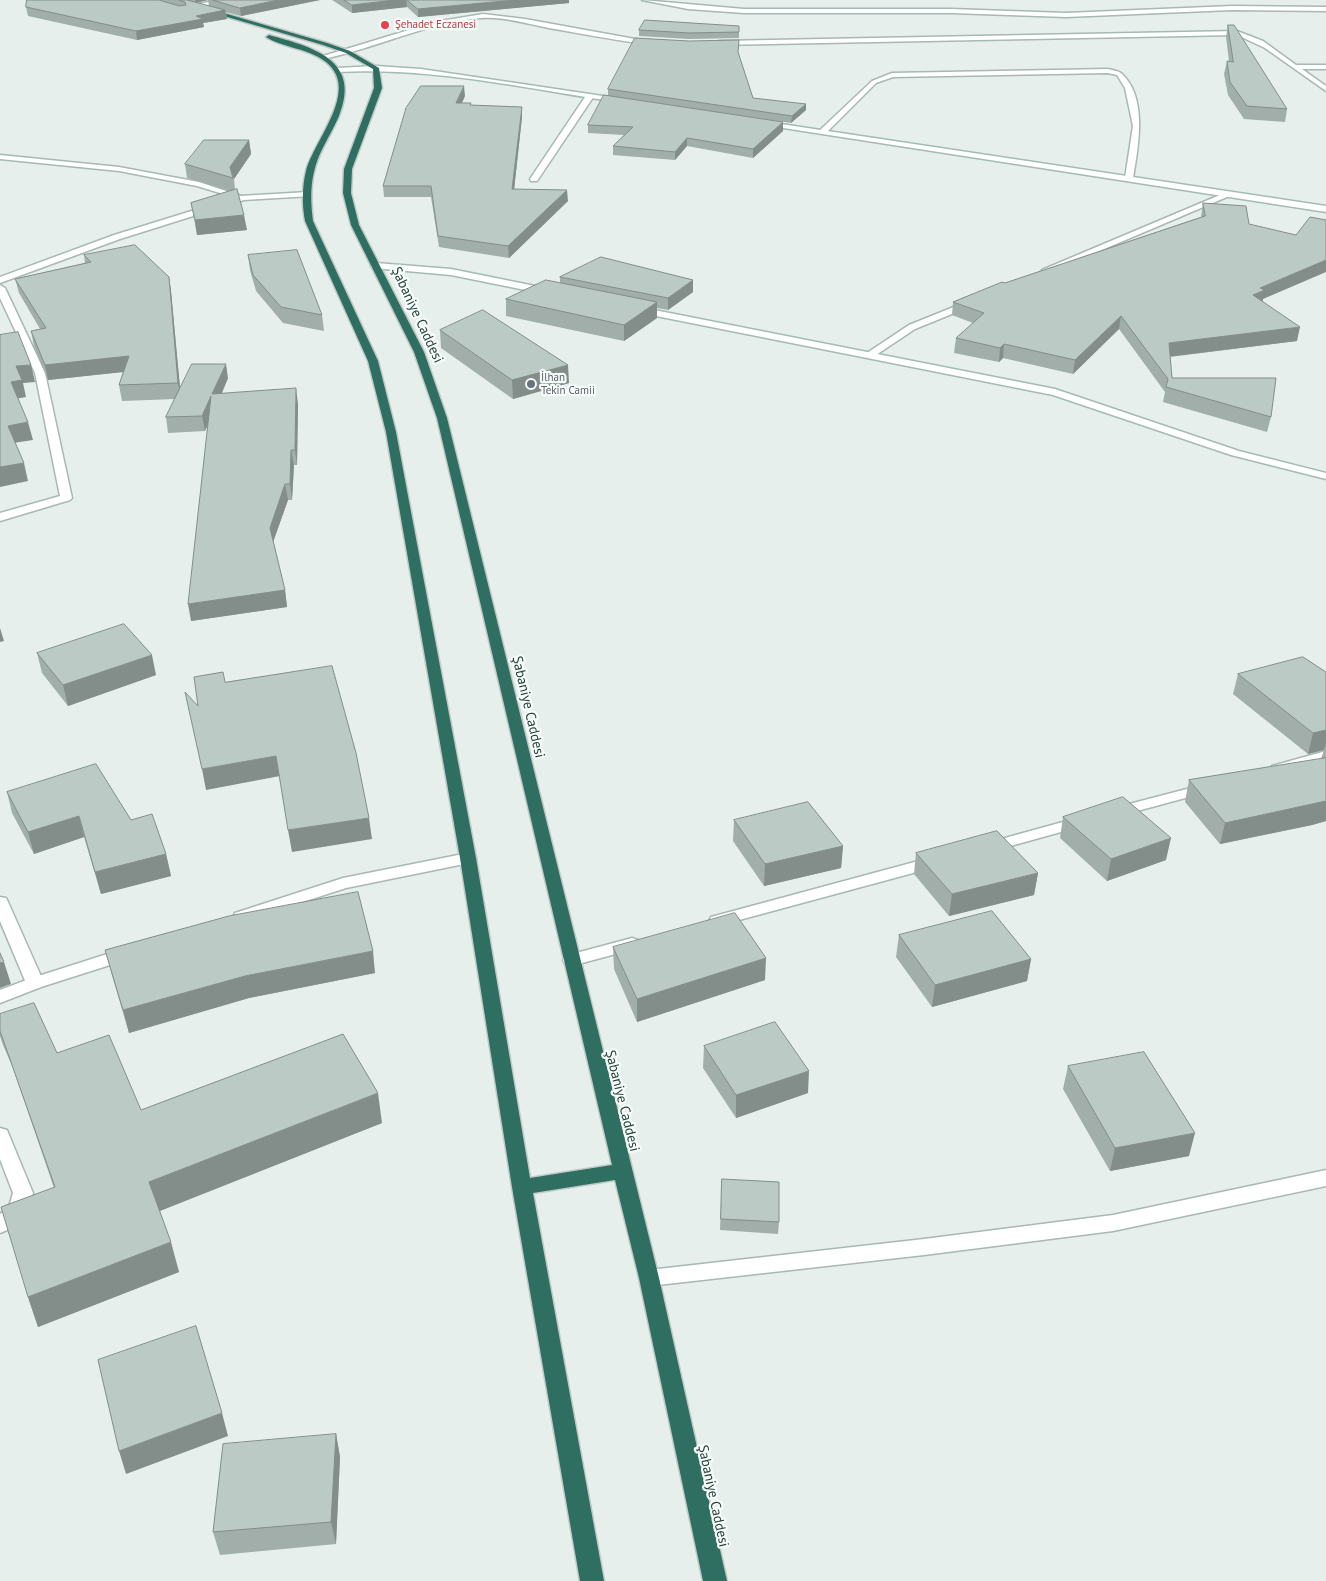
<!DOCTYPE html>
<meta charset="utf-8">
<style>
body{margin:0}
canvas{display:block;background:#e6efeb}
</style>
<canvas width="1326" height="1581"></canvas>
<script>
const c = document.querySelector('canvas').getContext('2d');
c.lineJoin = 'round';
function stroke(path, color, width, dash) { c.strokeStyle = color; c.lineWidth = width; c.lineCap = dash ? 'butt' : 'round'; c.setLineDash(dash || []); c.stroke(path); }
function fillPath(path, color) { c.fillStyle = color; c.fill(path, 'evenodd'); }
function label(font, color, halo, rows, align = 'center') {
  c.font = font + ' "PT Sans",sans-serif'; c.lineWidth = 4.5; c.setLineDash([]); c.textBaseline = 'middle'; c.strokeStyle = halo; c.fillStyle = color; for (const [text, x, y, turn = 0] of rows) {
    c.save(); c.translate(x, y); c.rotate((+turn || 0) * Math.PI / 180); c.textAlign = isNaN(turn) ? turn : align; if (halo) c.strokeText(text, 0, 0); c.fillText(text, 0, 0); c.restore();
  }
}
const lane = new Path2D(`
 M642,0L744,9H951L1066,13L1232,6L1326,7V11L1232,10L1066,17L951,13H744L688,9Z
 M0,155L119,167L199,182L247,198L243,200L197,186L119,171L0,159Z
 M0,285L5,288L45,373L72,498L70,500L0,521V513L60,496L35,373L0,298Z
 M0,897L6,898L8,902L44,983L41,987L35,989L29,987L26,983L0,921Z`);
const street = new Path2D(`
 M218,0H233L192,8L189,6Z
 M483,14L525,19L657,43L654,45C618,41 584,34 549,28C529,24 501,16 481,18C426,23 377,48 323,59L320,57L435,22Z
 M1237,31L1263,41L1296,65H1326V69H1302L1326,86V91L1265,48L1237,35L719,45L716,43L719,41Z
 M1108,69C1112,70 1119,71 1122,74C1148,98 1138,148 1133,178L1129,180L1125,178L1133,126L1125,88L1117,75L1108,73L893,77L876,83L825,134L818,132L872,81L892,73Z
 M587,94L594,96L537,181H531L530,179Z
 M308,192H311V196L244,200L120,239L0,283V277L114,235L240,196Z
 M1227,192L1234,194L1050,272L1047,273L1042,270Z
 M971,300L974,301V305L915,329L873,357H865L864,355L909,325Z
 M1326,751V760L1277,773L1272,772L1270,769L1272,766Z
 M1206,784L1211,785L1213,788L1211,791L1115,817L1110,815L1107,812L1110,809Z
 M1081,817L1086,819L1089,822L1086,825L989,852L983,850L981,847L983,844Z
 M468,853L474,854L476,858L474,862L346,888L241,922L235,921L233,917L235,913L343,878Z
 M933,857L939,858L941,862L939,866L717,926L711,925L709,921L711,917Z
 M632,938L638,940L640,944L638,948L571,966L565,964L563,960L565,956Z
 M126,948L132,950L134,954L132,958L41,987L0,1003V990L29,979Z
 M0,1128L7,1130L9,1135L33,1193C27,1212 21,1226 0,1233V1214L9,1207L13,1193L0,1159Z
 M1326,1170V1186L1113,1231L924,1255L649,1286L642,1284L639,1278L642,1272L649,1270L924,1239L1113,1215Z`);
const secondary = new Path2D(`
 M376,66L421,69L623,99L627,101L623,103C529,89 433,67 337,72L334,70L337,68Z
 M761,121L1326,206V212L764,125L760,123Z
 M376,263L451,269L550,289L555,292L550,295L451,275L373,268L371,266Z
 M639,307L1055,389L1239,451L1326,473V479L1231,455L1053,395L636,312V308Z`);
const highway = new Path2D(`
 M169,0H179L327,43L350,51L379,68L382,88L352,169L351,193L359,225L424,352L447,418L659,1278L727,1581H703L639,1278L615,1180L533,1193L604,1581H580L512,1187L460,858L386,432L368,361L305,221C302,205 302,187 306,171C314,140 361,90 326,62C308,48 283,48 266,37L269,35C313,47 362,60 339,116C331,135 318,152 314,172C310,188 311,205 313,221L378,361L396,432L476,858L530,1178L612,1165L437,418L414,352L351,225L343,193L344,169L374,88L373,69L346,53L323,45Z`);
stroke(lane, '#a8b8b2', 3);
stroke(street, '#a8b8b2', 3);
stroke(secondary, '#a4bbb3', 3);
stroke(highway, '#c2cac8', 3);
fillPath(lane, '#fff');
fillPath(street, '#fff');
fillPath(secondary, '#fff');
fillPath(highway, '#2f6f62');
fillPath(new Path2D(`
 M27,0H320L241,16L226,12L227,19L203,23L204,27L137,40L28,16L26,7ZM208,0L209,6L196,3Z
 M332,0H569V3L418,17L407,7L352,13Z
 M1228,25L1287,109L1285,122L1244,119L1228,95L1224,74L1227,61H1229L1226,37Z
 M739,26V38L689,39L639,36V30Z
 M738,53L753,98L806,110L791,123L616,97L783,131L753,158L687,146L675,160L613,155V146L624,135L588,133V125L608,95V89Z
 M465,96L462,103H471V105L522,107V117L514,189L568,201L509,258L439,247L431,197H384L383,186Z
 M249,140L251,154L234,179L235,190L247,230L197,235L191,203L231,191L187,178L185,164Z
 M1203,203L1263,299L1262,302L1297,341L1170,357L1172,378L1271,417L1267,432L1163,402L1165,392L1119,329L1073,374L1003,358L999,362L954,353L956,338L973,323L952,315L953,302L1005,283L1201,217Z
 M84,255L169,277L171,291L180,389L228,378L222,393L298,404L297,465H294L292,500H288L273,542L285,590L287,607L191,621L208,423L205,431L168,433L166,417L175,399L122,401L119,385L123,372L48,380L34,346L31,331L40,329L19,293L15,279L85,263Z
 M248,255L322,315L324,331L283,323L256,291L250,270Z
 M560,277L693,292L668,310L657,308V318L624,341L506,316V299L560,283Z
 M440,330L569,383L513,399L441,348Z
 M37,653L156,675L68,706L42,673Z
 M1326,672V821L1312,825L1220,844L1185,802L1189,780L1321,759L1324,750L1308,754L1233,694L1238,674Z
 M7,792L131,820L166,854L171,876L101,894L84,837L34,854L12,813Z
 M1063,817L1166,860L1107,881L1060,838Z
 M734,820L843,846L841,868L764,886L733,841Z
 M916,853L1038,873L1034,895L949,916L914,874Z
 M899,935L1031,959L1027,981L932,1007L896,957Z
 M613,947L765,980L637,1022L614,969Z
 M105,950L375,973L249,998L129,1033L111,972Z
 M0,1014L141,1110L382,1123L160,1211L179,1272L38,1327L28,1297L54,1188L13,1068L3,1045L0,1036Z
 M704,1046L808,1093L736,1118L703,1068Z
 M1068,1066L1189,1156L1110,1171L1063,1089Z
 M722,1179L779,1222L778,1234L720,1230Z
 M336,1434L340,1457L336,1544L220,1555L213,1532Z`), '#a1aea9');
fillPath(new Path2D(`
 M195,0H208L195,3Z
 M278,0H320L241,16L240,8Z
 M395,0H406L407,7L352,13V5Z
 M515,0H569V3L418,17V9Z
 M225,10L227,19L203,23L204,27L137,40L136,31L196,16Z
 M464,86L465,96L457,113L456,103Z
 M806,104V110L791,123L792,116Z
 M522,107V117L513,200L512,189Z
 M783,122V131L753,158V149Z
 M687,138V146L675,160V152Z
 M249,140L251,154L234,179L230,167Z
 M567,190L568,201L509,258L508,246Z
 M244,215L247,230L197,235L195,220Z
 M1326,260V272L1263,299L1262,304L1253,295L1260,288Z
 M169,277L171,291L181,398L178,383Z
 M693,280V292L668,310V298Z
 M657,302V318L624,341V325Z
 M1121,316L1119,329L1073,374L1075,360Z
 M1300,327L1297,341L1166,357L1169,343Z
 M1004,344L1003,358L999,362L1000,348Z
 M129,356L132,371L48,380L45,365Z
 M226,364L228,378L215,409L212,394Z
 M31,365L35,382L23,383L26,397L15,399L11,382L16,366Z
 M568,365L569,383L513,399L512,380Z
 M296,388L298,404L297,465L295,450Z
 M211,396L214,411L205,431L202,416Z
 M28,422L33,440L13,443L8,426Z
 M291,450L294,465L292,500L290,484Z
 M24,463L28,481L0,487V467Z
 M285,484L288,500L272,545L270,528Z
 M285,590L287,607L191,621L188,604Z
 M0,628L4,641L0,642Z
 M152,655L156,675L68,706L63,685Z
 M1326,730V743L1324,750L1308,754L1313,733Z
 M276,756L280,776L206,790L202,769Z
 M1326,801V821L1312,825L1220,844L1225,823Z
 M79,816L84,837L34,854L28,832Z
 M369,818L372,839L292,852L288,830Z
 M1171,838L1166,860L1107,881L1111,859Z
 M843,846L841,868L764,886L765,864Z
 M166,854L171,876L101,894L95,872Z
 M1038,873L1034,895L949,916L952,894Z
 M373,951L375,973L249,998L129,1033L123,1010L245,976Z
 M766,958L765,980L637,1022V999Z
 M1031,959L1027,981L932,1007L935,985Z
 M4,962L11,984L0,988V963Z
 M809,1071L808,1093L736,1118V1095Z
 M378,1093L382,1123L157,1212L149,1182Z
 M1195,1133L1189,1156L1110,1171L1115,1148Z
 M171,1242L179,1272L38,1327L28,1297Z
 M222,1413L228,1436L126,1474L119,1451Z
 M336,1434L340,1457L336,1544L331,1522Z`), '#838d89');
const building = new Path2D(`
 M27,0H159L179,6L186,5L185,2L179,0H187L225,10L196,16L203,19L136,31L26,7Z
 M213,0H278L240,8Z
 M344,0H395L352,5Z
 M407,0H515L418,9Z
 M645,20L739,26V32L689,33L639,30Z
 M1228,25H1234L1287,109L1247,106L1230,82L1227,61L1233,62Z
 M635,38L689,41L739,40L738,52L753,98L806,104L792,116L608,89Z
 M421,86H464L456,103H471L470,105L522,107L512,189L567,190L508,246L438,236L431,186H383L406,108Z
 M604,95L783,122L753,149L687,138L675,152L613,146L633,127L588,125Z
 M204,140H249L230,167L233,178L185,164Z
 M237,189L244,215L195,220L191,203Z
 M1203,203L1246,206L1249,224L1296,235L1310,217L1326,220V260L1260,288L1265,290L1253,295L1300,327L1169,343L1172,378H1276L1271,417L1166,387L1168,379L1121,316L1075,360L1004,344L1000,348L956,338L984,313L953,302L1002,282L1005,283L1205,216Z
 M135,245L169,277L178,383L119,385L129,356L45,365L31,331L46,328L15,279L91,262L84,255Z
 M297,250L322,315L281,307L253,275L248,255Z
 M601,257L693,280L668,298L560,277Z
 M546,280L657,302L624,325L506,299Z
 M483,310L568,365L512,380L440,330Z
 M18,332L31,365L16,366L22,380L11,382L28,422L8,426L24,463L0,467V335Z
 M192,364H226L212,394L296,388L295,450H291L290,484H285L270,528L285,590L188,604L211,396L202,416L166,417Z
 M124,624L152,655L63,685L37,653Z
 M1303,657L1326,672V730L1313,733L1238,674Z
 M332,666L356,753L369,818L288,830L276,756L202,769L185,692L198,706L194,677L223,672L225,682Z
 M1326,758V801L1225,823L1189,780Z
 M96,764L131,820L152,814L166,854L95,872L79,816L28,832L7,792Z
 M1123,797L1171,838L1111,859L1063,817Z
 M808,802L843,846L765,864L734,820Z
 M997,831L1038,873L952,894L916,853Z
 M358,892L373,951L245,976L123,1010L105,950L229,916Z
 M992,911L1031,959L935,985L899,935Z
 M735,913L766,958L637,999L613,947Z
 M0,953L4,962L0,963Z
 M34,1003L57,1053L109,1035L141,1110L343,1034L378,1093L149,1182L171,1242L28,1297L1,1207L55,1187L0,1031V1014Z
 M775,1022L809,1071L736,1095L704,1046Z
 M1144,1052L1195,1133L1115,1148L1068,1066Z
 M722,1179L779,1182V1222L721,1219Z
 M196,1326L222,1413L119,1451L98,1360Z
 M336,1434L331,1522L213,1532L223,1444Z`);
fillPath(building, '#bbcac4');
stroke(building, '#838d89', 1);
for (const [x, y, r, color] of [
 [385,25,5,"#e0444e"],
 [531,384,5,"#6b7280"]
]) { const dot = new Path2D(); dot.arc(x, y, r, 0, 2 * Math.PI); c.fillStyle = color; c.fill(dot); stroke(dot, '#f7fbf9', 2); }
label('11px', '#be3a42', '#f7fbf9', [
 ["Şehadet Eczanesi",395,25]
], 'left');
label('11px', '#5b616d', '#f7fbf9', [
 ["İlhan",541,378],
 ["Tekin Camii",541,391]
], 'left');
label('14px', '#24423a', '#f7fbf9', [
 ["Şabaniye Caddesi",417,315,65],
 ["Şabaniye Caddesi",528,707,77],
 ["Şabaniye Caddesi",622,1101,76],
 ["Şabaniye Caddesi",713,1496,78]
]);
</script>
